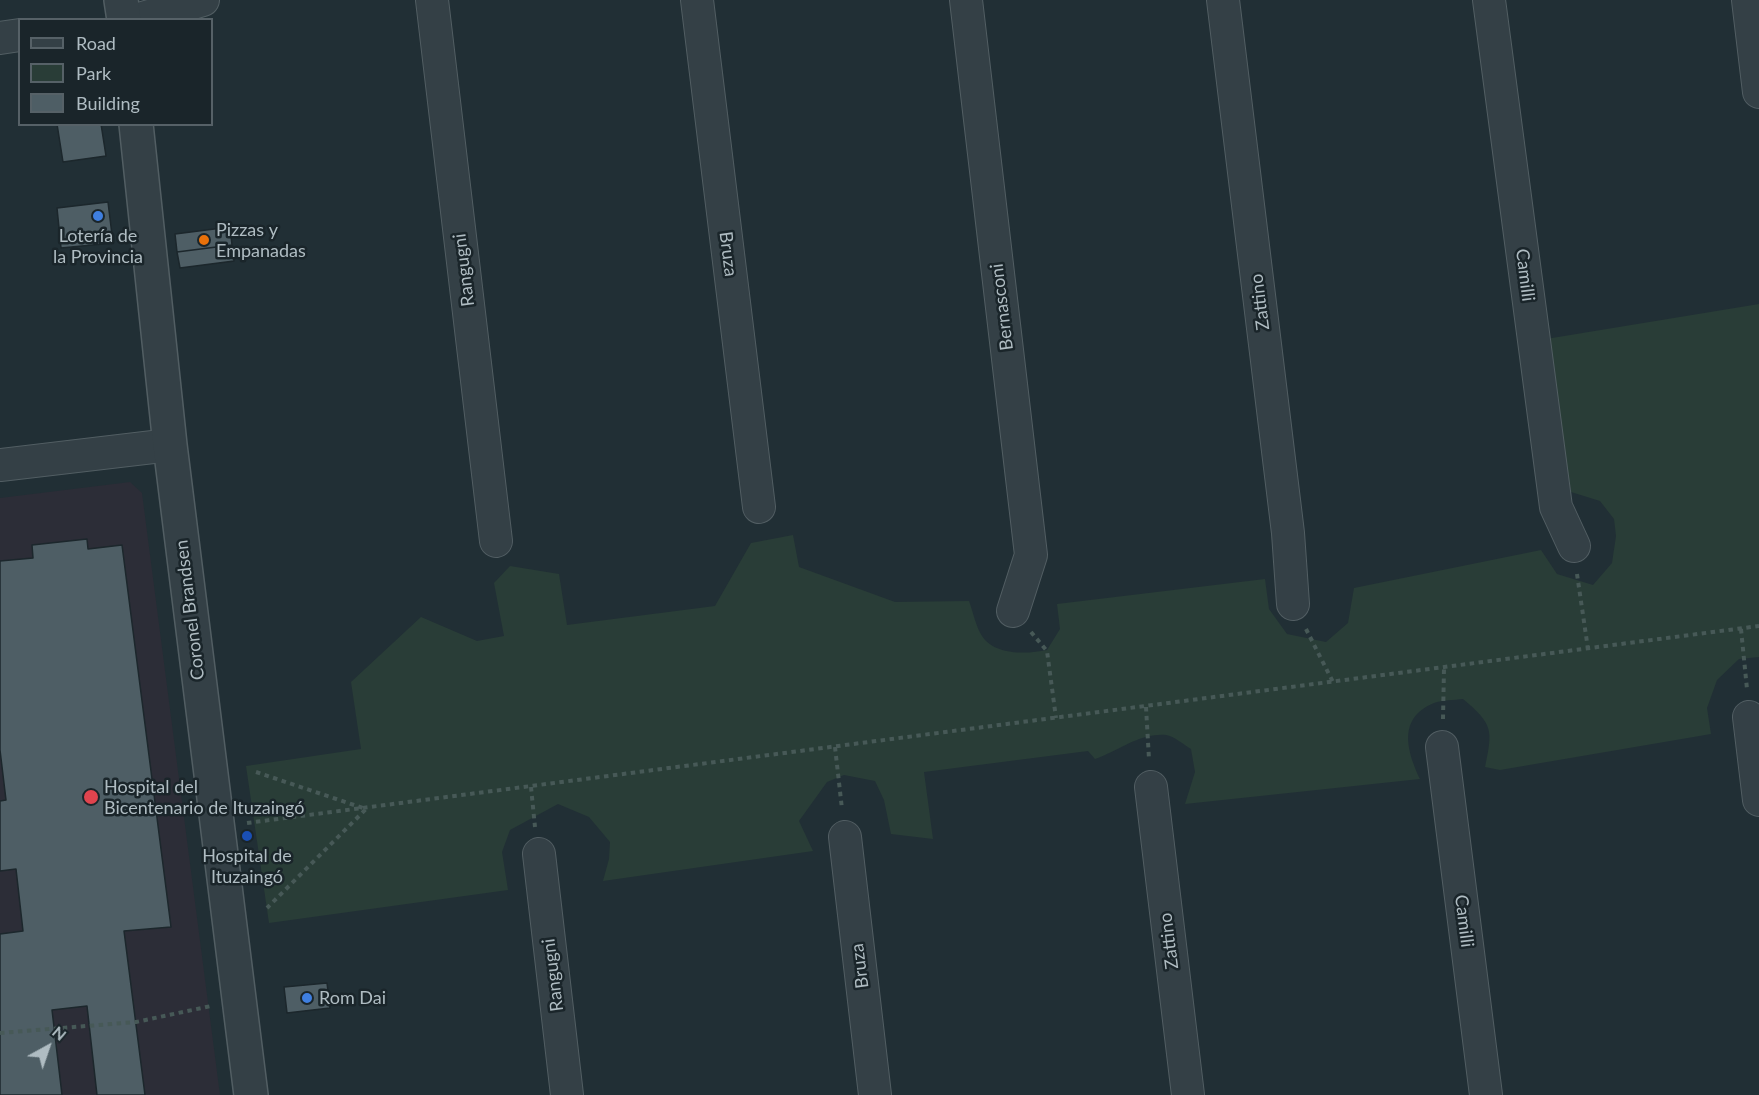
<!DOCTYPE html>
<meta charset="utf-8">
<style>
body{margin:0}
#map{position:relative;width:1759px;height:1095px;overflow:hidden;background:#212f35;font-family:Lato,sans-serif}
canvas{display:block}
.legend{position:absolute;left:18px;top:18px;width:195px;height:108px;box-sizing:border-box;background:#1a252a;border:2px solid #566167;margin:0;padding:8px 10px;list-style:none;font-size:18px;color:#afbcc2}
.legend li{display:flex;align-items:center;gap:12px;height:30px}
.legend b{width:30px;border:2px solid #566167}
.north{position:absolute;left:18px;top:1017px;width:60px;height:60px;-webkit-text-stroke:4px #1a252a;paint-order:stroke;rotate:40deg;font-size:16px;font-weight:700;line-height:24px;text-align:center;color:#afbcc2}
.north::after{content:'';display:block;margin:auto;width:21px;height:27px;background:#afbcc2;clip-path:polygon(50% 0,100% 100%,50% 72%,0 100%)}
</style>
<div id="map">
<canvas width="1759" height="1095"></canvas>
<ul class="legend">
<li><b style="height:8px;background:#344046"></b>Road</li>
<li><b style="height:16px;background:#293d37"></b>Park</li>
<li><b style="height:16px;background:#4e5e65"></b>Building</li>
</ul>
<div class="north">N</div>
</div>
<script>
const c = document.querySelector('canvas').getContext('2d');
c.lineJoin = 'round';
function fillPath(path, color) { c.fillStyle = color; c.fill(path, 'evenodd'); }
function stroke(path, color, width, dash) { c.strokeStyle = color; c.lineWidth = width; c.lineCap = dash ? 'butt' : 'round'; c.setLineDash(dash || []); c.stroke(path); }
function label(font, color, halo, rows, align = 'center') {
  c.font = font + ' Lato,sans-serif'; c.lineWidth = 5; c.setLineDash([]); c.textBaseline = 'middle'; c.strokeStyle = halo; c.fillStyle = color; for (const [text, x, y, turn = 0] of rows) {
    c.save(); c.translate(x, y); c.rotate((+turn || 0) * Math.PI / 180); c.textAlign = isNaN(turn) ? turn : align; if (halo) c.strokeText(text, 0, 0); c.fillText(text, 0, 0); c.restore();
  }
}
fillPath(new Path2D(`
 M130,482L142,493L220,1095H0V498Z`), '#2c2d37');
fillPath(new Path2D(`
 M1759,304V657L1739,659L1717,680L1707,708L1711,734L1500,770L1485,767C1493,730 1493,724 1463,699C1454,700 1442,700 1434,703C1397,718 1407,751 1420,779L1185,804L1195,772L1191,749C1184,745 1174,736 1166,735C1139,733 1119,751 1095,759L1088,751L924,772L933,839L891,834L884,800L875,781L844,775L827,782L799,821L813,851L603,881L609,859L610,842L589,817L558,804L510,830L502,852L508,890L269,923L246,766L361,749L351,682L421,617L477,641L504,636L494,583L510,566L559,574L567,625L715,606L751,543L793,535L799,567L895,602L969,601C973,612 976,627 982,636C995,656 1028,654 1047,650L1060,629L1057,604L1265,579L1269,609L1287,634L1326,642L1348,623L1354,588L1541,550L1557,574L1593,585L1612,563L1616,536L1614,519L1600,501L1571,492L1546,339Z`), '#293d37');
const building = new Path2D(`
 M57,124H101L106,156L63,162Z
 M108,202L113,243L61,248L57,208Z
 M230,227L232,245L177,252L175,234Z
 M232,245L234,261L180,268L177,252Z
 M87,539L88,549L122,545L171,927L124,931L145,1095H97L87,1006L52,1010L62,1095H0V934L23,931L16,869L0,871V801L6,800L0,750V561L33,558L32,545Z
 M327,983L330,1008L287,1013L284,987Z`);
fillPath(building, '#4e5e65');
stroke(building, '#1c272c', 1.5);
const minor = new Path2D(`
 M432,0L496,541
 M697,0L759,507
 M966,0L1031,555L1013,611
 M1223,0L1288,533L1293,604
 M1489,0L1556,507L1574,546
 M1748,0L1759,92
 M136,20L203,0
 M0,38L20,35
 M0,465L170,445
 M1749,717L1759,800
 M1442,747L1486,1095
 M1151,787L1188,1095
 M845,837L875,1095
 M539,854L567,1095`);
const tertiary = new Path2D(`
 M121,0L124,20
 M136,124L170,445L251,1095`);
stroke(minor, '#525e63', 34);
stroke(tertiary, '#525e63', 36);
stroke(new Path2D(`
 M1577,574L1588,649
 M1306,629L1333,682
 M1741,629L1747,689
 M1031,632L1047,651L1056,718
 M1146,707L1149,759
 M1443,719L1444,668
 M835,747L842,809
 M256,772L366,809L267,908
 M531,787L535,827
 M247,823L1759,626
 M0,1033L136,1022L211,1006`), '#475957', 4, [4.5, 4.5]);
stroke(minor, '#344046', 32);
stroke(tertiary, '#344046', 33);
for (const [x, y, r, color] of [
 [98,216,6,"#3f7fe0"],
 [204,240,6,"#e8710a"],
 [91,797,8,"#e0444e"],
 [247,836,6,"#1a4fb4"],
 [307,998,6,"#3f7fe0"]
]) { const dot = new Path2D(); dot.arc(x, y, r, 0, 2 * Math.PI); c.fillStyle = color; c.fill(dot); stroke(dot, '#1a252a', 2); }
label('18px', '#afbcc2', '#1a252a', [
 ["Pizzas y",216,230],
 ["Empanadas",216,251],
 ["Lotería de",98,236,"center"],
 ["la Provincia",98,257,"center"],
 ["Hospital del",104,787],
 ["Bicentenario de Ituzaingó",104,808],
 ["Hospital de",247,856,"center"],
 ["Ituzaingó",247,877,"center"],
 ["Rom Dai",319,998]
], 'left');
label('18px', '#afbcc2', '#1a252a', [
 ["Bruza",728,254,83],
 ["Rangugni",464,270,-97],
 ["Camilli",1525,275,83],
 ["Zattino",1260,302,-97],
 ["Bernasconi",1002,307,-97],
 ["Coronel Brandsen",190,610,-97],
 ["Camilli",1464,921,83],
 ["Zattino",1169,941,-97],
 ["Bruza",860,966,-97],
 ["Rangugni",553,975,-97]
]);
</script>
